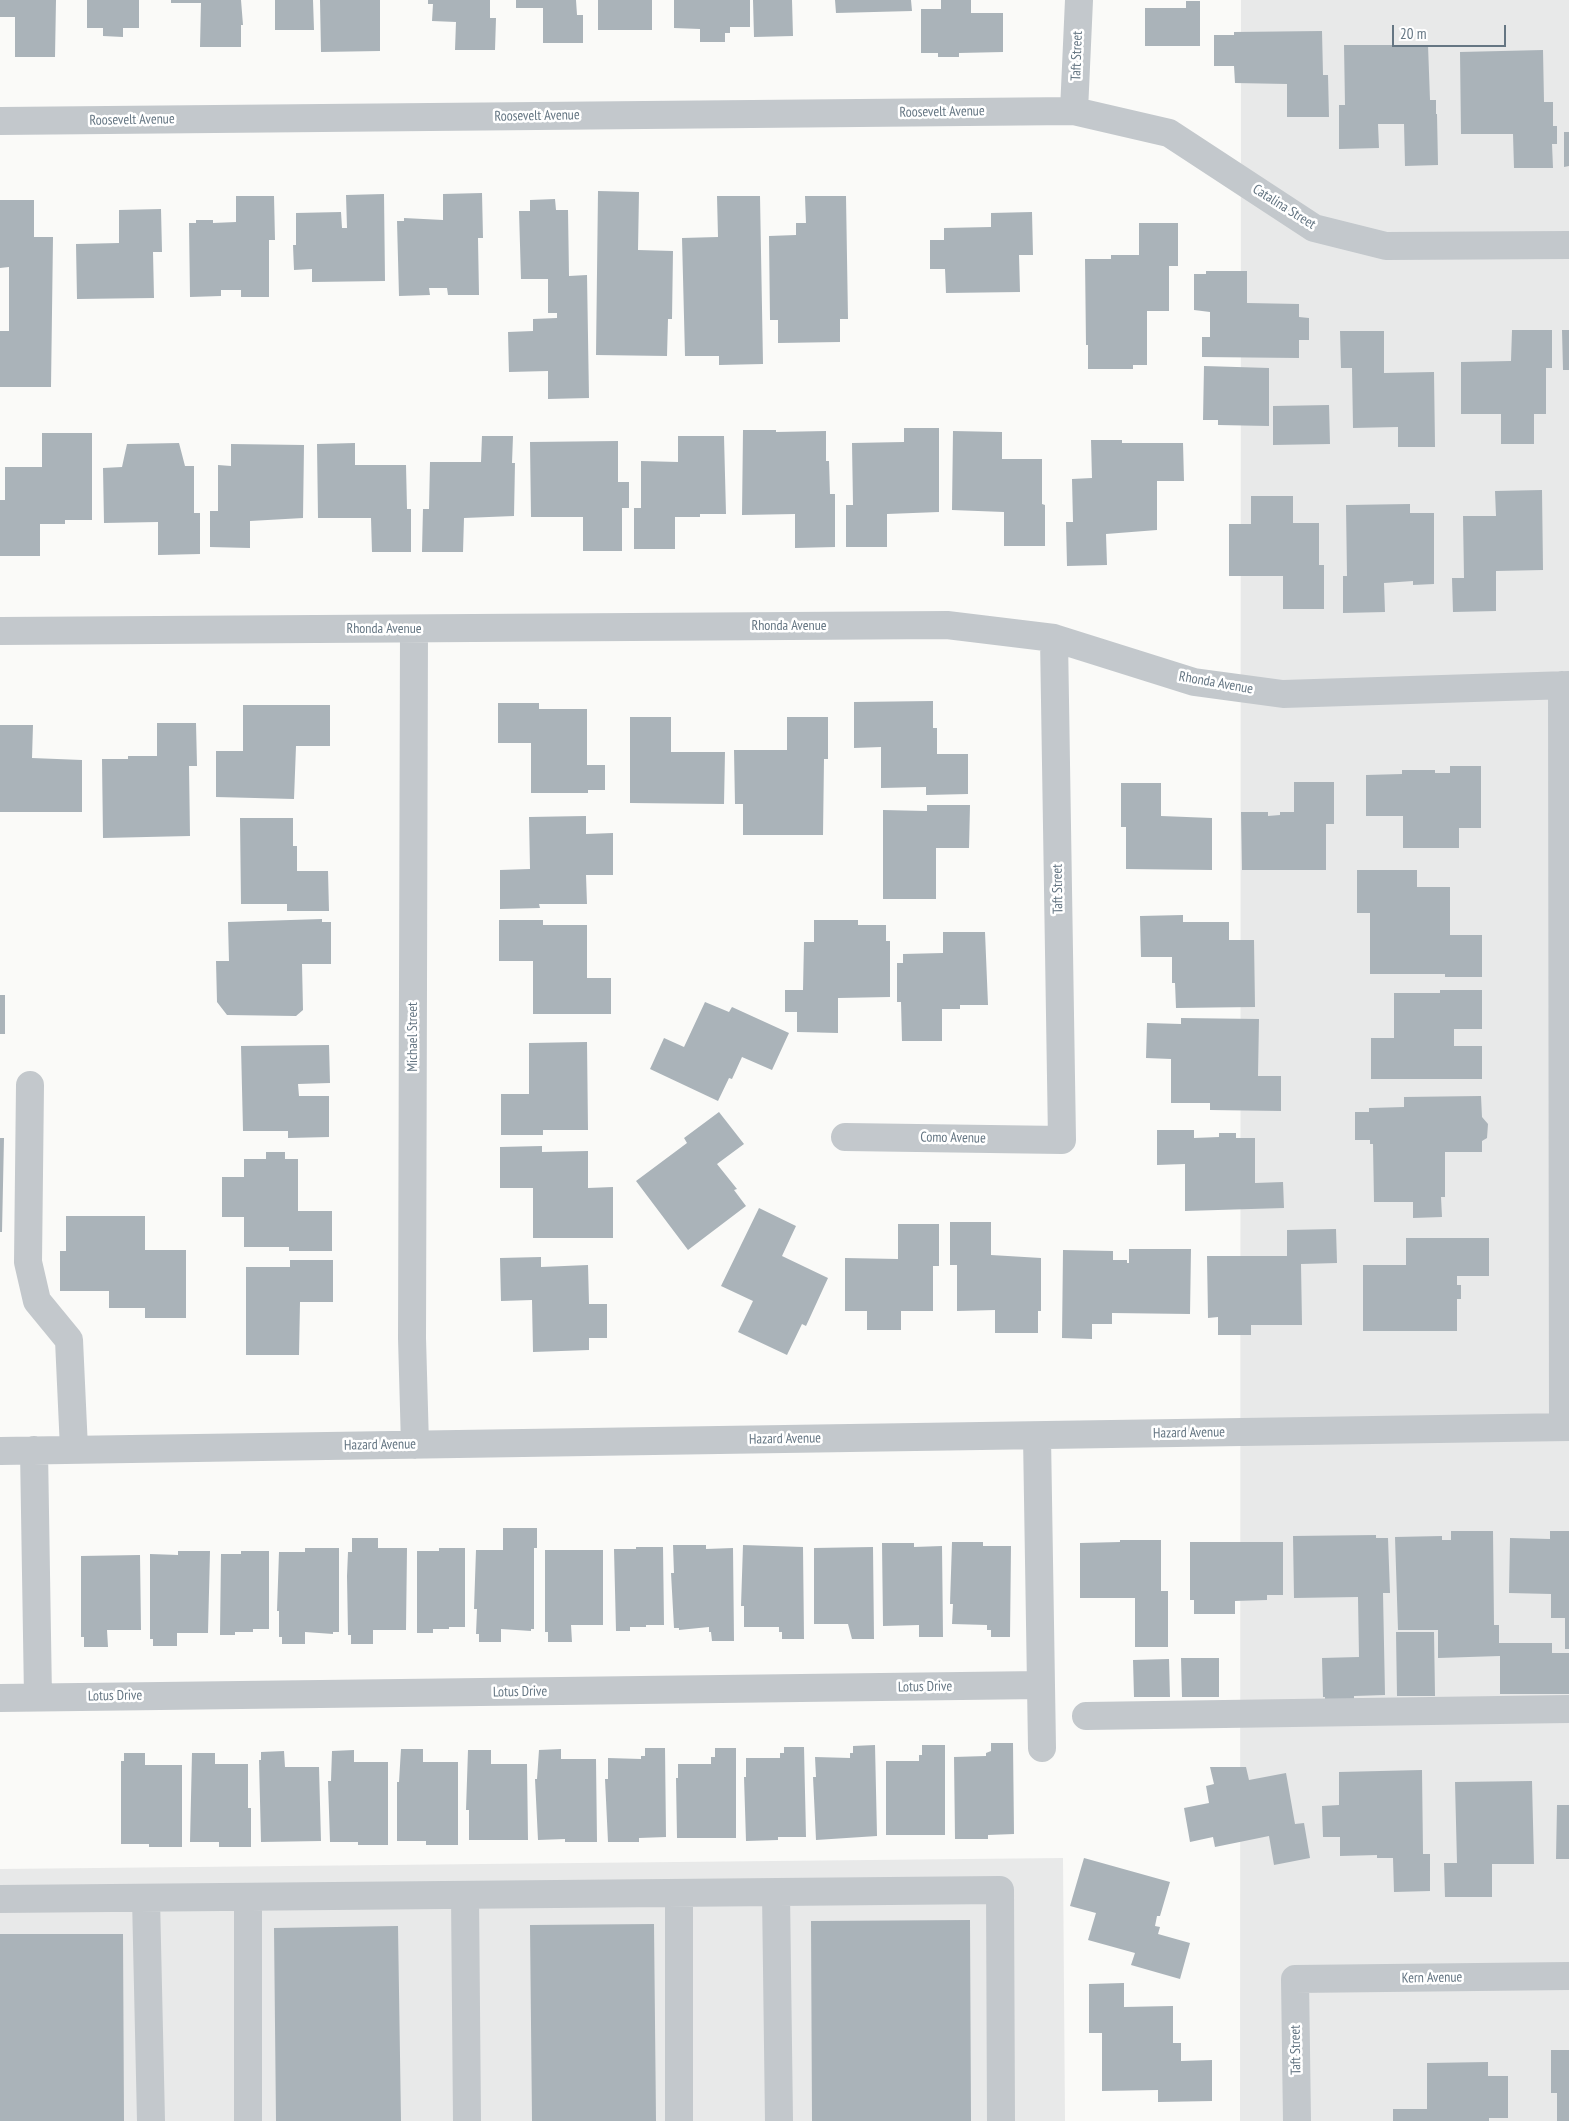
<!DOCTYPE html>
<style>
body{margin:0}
#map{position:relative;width:1569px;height:2121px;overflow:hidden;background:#fafaf8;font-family:"PT Sans Narrow",sans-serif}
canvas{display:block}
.scale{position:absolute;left:1392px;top:25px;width:114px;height:22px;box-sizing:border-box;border:2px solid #657683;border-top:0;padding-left:6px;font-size:15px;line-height:18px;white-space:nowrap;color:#657683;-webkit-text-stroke:4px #fff;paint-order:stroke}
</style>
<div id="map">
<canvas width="1569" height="2121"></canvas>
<div class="scale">20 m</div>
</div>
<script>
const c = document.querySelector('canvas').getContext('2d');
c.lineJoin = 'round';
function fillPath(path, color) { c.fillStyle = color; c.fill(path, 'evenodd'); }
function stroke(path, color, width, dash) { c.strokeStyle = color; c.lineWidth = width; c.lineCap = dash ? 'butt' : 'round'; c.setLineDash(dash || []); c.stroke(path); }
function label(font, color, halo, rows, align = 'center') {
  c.font = font + ' "PT Sans Narrow",sans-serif'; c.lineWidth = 5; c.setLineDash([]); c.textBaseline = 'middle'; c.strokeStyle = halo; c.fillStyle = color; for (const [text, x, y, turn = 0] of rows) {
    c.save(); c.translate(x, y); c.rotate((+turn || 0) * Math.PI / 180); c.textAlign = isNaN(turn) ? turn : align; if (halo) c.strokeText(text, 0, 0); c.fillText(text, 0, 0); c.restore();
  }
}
fillPath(new Path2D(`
 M1241,0H1569V2121H1240Z
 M1063,1858L1065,2121H0V1869Z`), '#e8e9e9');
fillPath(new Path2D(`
 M0,0H56L55,57H15V17H0Z
 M87,0H139V28H123V37L103,36V28H87Z
 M171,0H241L243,25H241V47H200L201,3H171Z
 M275,0H313L314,30H275Z
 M320,0H380V51L321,52Z
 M428,0H490V18H496L495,50H455L456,22L432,21L433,4H428Z
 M516,0H576L577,15H583V43H543V8H516Z
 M598,0H652V30H598Z
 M674,0H750V27H730V33H725V42H700V29L674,28Z
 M753,0H792L793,36L754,37Z
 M835,0H911L912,11L836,13Z
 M941,0H971V13H1003V52L959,53V57H938V53H921V9H941Z
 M1186,1H1200V46H1145V8H1186Z
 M1322,31L1323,75H1328L1329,117H1287V84L1235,83L1234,66H1214V35H1234V32Z
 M1344,45H1428L1430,100H1436V114H1437L1438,165L1405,166L1404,124H1378L1379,148L1339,149V105H1345Z
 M1543,50L1544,102H1553V126H1557V144H1552L1553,168H1514L1513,134H1461L1460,52Z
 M1564,132H1569V166L1564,167Z
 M598,191L639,192L638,250L673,251L672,319H668L667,356L596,355Z
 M482,193L483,238H478L479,295H448L447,288H429L430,295L399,296L397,221H404V218L443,220V194Z
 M384,194L385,281L312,282V269L294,270L293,245H296V213L341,212L342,228H347L346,195Z
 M236,196H274L275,240H269V297H241V290H221V296L190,297L189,223H196V220H213V223L236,222Z
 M717,196H760L763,364L719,365V356H685L682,238L718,237Z
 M805,196H846L848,319H840V342L778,343V320H770L769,236L796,235V223H806Z
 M555,199L556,210H568L569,276L587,275L589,398L548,399V371L509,372L508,332L533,331V319L557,318V313H548V279H521L519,211H530V200Z
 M0,200H34V237H53L51,387H0V331H9V267L0,268Z
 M161,209L162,252H153L154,298L77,299L76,244L119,243V210Z
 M1032,212L1033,255H1019L1020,292L946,293L945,269H930V240H944V228L991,227V213Z
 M1139,223H1178V266H1169V311H1147V365H1133V369H1088V345H1086L1085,259H1111V255H1139Z
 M1206,271H1247V303L1299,304V317L1309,318V340H1299V358L1202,357V337H1210V312L1194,310V274H1206Z
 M1512,330H1552V368H1546V414H1534V444H1501V414H1461V362L1511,361Z
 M1562,330H1569V370H1563Z
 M1340,331H1384V373L1434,372L1435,447H1398V427L1353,428L1352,368H1341Z
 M1204,366L1269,368V426L1218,425V420H1203Z
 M1329,405L1330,444L1273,445V406Z
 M904,428H939V512L887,514V547H846V505H853L852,443L904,442Z
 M743,430H776V432L826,431V461H829L830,494H835V547L795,548V514L742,515Z
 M953,431L1002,432V459H1042V504L1045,505V546H1004V512L952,510Z
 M42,433H92V520H65V524H40V556H0V500H5V467H42Z
 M482,436H513L512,463H515L514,516L464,518L463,552H422L423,509H429L430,462H481Z
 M678,436H724L726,514H700V517H675V549H634V508H641V461L678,462Z
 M1091,440H1122V443H1183L1184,481H1157V530L1106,534L1107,565L1067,566L1066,522H1073L1072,479L1092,478Z
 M618,441V482H629V508H622V551H583V517H531L530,442Z
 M179,443L185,466H194V513H200V554L158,555V522L104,523L103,468L122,467L127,444Z
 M355,443V465H406L407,509H411V552H372L371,518H318L317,444Z
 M231,444L304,445L303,518L250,521V548L210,547V511H218V465L231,466Z
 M1542,490L1543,570L1496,571V611L1453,612L1452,578H1464L1463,516H1496L1495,491Z
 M1251,496H1293V523H1319V565H1324V609H1283V576H1229V524H1251Z
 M1410,504V513H1434V584L1413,585V581L1384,583L1385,612L1343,613V576H1347L1346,505Z
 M933,701V728H937V754H968V794L926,795V787L881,788V747L854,748V702Z
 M498,703H539V709H587V765H605V790H588V793H531V743H498Z
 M243,705H330V746H296L294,799L216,797V751H243Z
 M630,717H671V752H725L724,804L630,803Z
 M787,717H828V759H824L823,835H743V804H735L734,750H787Z
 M157,723H196L197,766H189L190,836L103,838L102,759H128V756H157Z
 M0,725H33L32,758L82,760V812H0Z
 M1450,766H1481V828H1459V848H1403V816H1366V775L1402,774V770H1435V773H1450Z
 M1294,782H1334V824H1326V870H1242L1241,812H1268V816L1280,815V812H1294Z
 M1121,783H1161V816L1212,818V870L1126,869V827H1121Z
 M927,805H970L969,848H936V899H883V810L927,811Z
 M586,816V834L613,833V875H586L587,904H539L540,908L500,909V870L530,869L529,817Z
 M240,818H293V846H297V871H328L329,911H287V904H241Z
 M1357,870H1417V887H1450V935H1482V977H1445V974H1370V913H1357Z
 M1183,915V922H1229V940H1254L1255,1007L1176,1008L1175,983H1172V957H1141L1140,916Z
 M322,919V922H331V964H302L303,1010L296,1016L227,1015L217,1002L216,961H229L228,922Z
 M499,920H543V925H587V978H611V1014H533V961H499Z
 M814,920H858V925H886V941H890V997L838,998V1033L797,1032V1012H785V990H803L804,942H814Z
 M943,932H985L988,1005H960V1009H942V1041H902L901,1002H897V963H903V954L943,953Z
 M1440,990H1482V1029H1454V1046H1482V1079H1371V1038H1394V993H1440Z
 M0,995H5V1034H0Z
 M705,1002L729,1012L732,1007L789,1033L772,1070L742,1057L732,1079L729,1078L718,1101L650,1069L664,1038L684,1047Z
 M1181,1018L1259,1019L1258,1076H1281V1111L1210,1110V1103H1171V1059L1146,1058L1147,1023L1181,1024Z
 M587,1042L588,1130H543V1135H501V1094H529V1043Z
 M329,1045L330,1083L298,1084L299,1096H329V1137L288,1138V1131H243L241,1046Z
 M1481,1096L1482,1117L1488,1124L1487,1138L1482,1141V1152H1445V1197H1441L1442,1217L1413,1218V1202H1374L1373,1144H1370V1140H1355V1112H1369V1108L1404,1107V1097Z
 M719,1112L744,1144L717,1164L737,1189L734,1190L746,1206L688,1250L636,1181L687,1143L684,1138Z
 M1157,1130H1194V1138L1219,1137V1133H1236V1138H1255V1183L1283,1182L1284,1208L1185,1211V1164L1157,1165Z
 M0,1138H4L2,1232H0Z
 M542,1146V1152L588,1151V1188L613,1187V1238H533V1188H500V1147Z
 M266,1152H285V1159H298V1211H332V1251H289V1247H244V1217H222V1177H244V1159H266Z
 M759,1208L796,1226L782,1256L828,1278L806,1326L802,1324L787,1355L738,1332L753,1301L721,1286Z
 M66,1216H145V1250H186V1318H145V1308H109V1291H60V1251H66Z
 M950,1222H991V1255L1041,1258V1311H1038V1333H995V1310L957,1311V1265H950Z
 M898,1224H939V1266H933V1311H901V1330H867V1311H845V1258L898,1259Z
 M1336,1229L1337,1263L1301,1264L1302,1325H1251V1335H1218V1317L1208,1318L1207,1256H1287V1230Z
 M1406,1238H1489V1276H1457V1285H1461V1299H1457V1331H1363V1265H1406Z
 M1129,1249H1191L1190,1314L1112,1313V1324H1092V1339L1062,1338L1063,1250L1113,1251V1260H1127V1263H1129Z
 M541,1257V1267L588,1265L589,1304H607V1338H589V1350L533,1352L532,1300L501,1301L500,1258Z
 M290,1260H333V1302H300L299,1355H246V1267H290Z
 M503,1528H537V1548H534V1629H531V1631L501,1629V1642H479V1634H476L477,1609H474L476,1550H503Z
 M1451,1531H1493L1494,1625H1499V1643H1552V1653H1569V1694H1500V1656L1438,1658V1630H1398L1395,1537L1442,1536V1540H1451Z
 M1550,1531H1569V1649H1565V1618H1551V1594L1509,1593L1510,1538L1550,1539Z
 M1376,1535V1538H1388L1390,1593H1383L1385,1695L1354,1696V1700L1325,1701V1697H1323L1322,1658L1359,1657L1358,1597L1294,1598L1293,1536Z
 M352,1538H378V1548H407L406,1630H373V1644H351V1635H348L347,1576L348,1552H352Z
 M1120,1540H1161V1591H1168V1647H1135V1598H1080V1543L1120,1542Z
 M952,1542H983V1546H1011L1010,1637H991V1630H987V1625L952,1624L953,1604H950Z
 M1190,1542H1283V1595H1267V1600L1235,1601V1614H1194V1600H1190Z
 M882,1543H914V1547L942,1546L943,1637H919V1625L883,1626Z
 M673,1545H706V1549L733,1548L734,1641H712L711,1632H709V1627L679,1630V1628H674L671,1573H674Z
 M743,1545L803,1547L804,1639H782V1632H779V1627H744V1606H741Z
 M636,1547H663L664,1625H646V1627H630V1631H616L614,1549H636Z
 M873,1547L874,1639H852L848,1624H814V1548Z
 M305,1548H339V1632H333V1634L305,1632V1644H282V1637H279V1611H277L279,1552H305Z
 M439,1548H465V1627H449V1629H433V1633H417V1551H439Z
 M545,1550H603V1625H571L572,1642H548V1632H545Z
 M178,1551H210L208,1633H177V1646H153V1639H150V1554L178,1555Z
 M241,1551H269V1629H253V1632H235V1635H220L221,1554H241Z
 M140,1555L141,1630H107L108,1647H84V1637H81V1556Z
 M1396,1632H1434L1435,1696H1397Z
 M1181,1658H1219V1697H1182Z
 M1169,1659L1170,1697H1134L1133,1660Z
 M991,1743H1013L1014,1834L988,1835V1839H955L954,1757L986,1756V1753L991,1751Z
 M875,1745L877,1836L816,1840L813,1777H816L815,1757L850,1758V1753H853V1746Z
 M922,1745H945V1835H886V1761H919V1755H922Z
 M784,1747H804L806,1837H778V1840L746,1841L744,1777H746V1758H780V1753H784Z
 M645,1748H665L666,1837L639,1838V1842H608L605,1779H608V1758L641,1759V1756H645Z
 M715,1748H736V1838H677L676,1778H678V1764H711V1757H715Z
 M401,1749H423V1762H458V1845H426V1841H397V1782H399Z
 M561,1749V1759H596L597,1842H565V1839L538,1840L535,1779H537L539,1750Z
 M354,1750V1762H388V1845H358V1842H330L328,1781H331L332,1751Z
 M468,1750H491V1764H527L528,1840H469V1810H466Z
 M284,1751L285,1767H319L321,1841L261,1842L259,1760H261V1752Z
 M124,1753H145V1765H182V1847H149V1844H121V1761H124Z
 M192,1753H215V1764H248V1808H251V1847H219V1842H190Z
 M1210,1767H1246L1249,1780L1286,1773L1295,1824L1304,1823L1310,1858L1274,1865L1269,1836L1215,1847L1213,1837L1190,1842L1184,1808L1209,1803L1206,1786L1214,1784Z
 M1422,1770L1423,1854H1430V1891L1394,1892L1393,1858H1377V1855L1340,1856V1837H1323L1322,1806L1339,1805V1772Z
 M1532,1781L1534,1864H1492V1897H1445L1444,1863H1457L1455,1782Z
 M1557,1805H1569V1859H1556Z
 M1084,1858L1170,1882L1160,1916H1157L1155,1926L1160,1927L1158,1934L1190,1943L1180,1979L1131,1965L1135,1953L1088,1940L1096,1913L1070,1906Z
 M970,1920L971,2121H812L811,1921Z
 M654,1924L656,2121H532L530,1925Z
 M398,1926L401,2121H276L274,1928Z
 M0,1934H123L124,2121H0Z
 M1124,1983V2007L1173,2006V2043H1181V2061L1212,2060V2101L1158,2102V2090L1102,2091V2033H1089V1984Z
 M1551,2050H1569V2121H1557V2093H1551Z
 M1488,2062V2076H1508V2118H1489V2121H1393V2109H1427V2063Z`), '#aab3b9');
stroke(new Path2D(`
 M1074,111L1079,0
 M0,121L1074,111L1169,133L1314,228L1386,246L1569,245
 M414,629L412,1338L415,1445
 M0,631L947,625L1054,638L1194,682L1283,694L1569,685
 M1562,685L1563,1427
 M30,1085L28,1262L37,1301L69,1340L74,1449
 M845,1137L1062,1140L1054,638
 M1037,1436L1042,1748
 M34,1450L38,1697
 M0,1451L1569,1427
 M0,1698L1041,1685
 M1086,1716L1569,1709
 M679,1893V2121
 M776,1893L779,2121
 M465,1895L467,2121
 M248,1897V2121
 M146,1898L151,2121
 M0,1899L1000,1890L1001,2121
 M1297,2121L1295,1979L1569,1976`), '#c3c8cc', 28);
label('14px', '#657683', '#fff', [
 ["Taft Street",1077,56,-88],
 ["Roosevelt Avenue",942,112,-1],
 ["Roosevelt Avenue",537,116,-1],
 ["Roosevelt Avenue",132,120,-1],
 ["Catalina Street",1284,207,32],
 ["Rhonda Avenue",789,626],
 ["Rhonda Avenue",384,629],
 ["Rhonda Avenue",1216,683,10],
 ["Taft Street",1058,889,-91],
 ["Michael Street",413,1037,-90],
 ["Como Avenue",953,1138,1],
 ["Hazard Avenue",1189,1433,-1],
 ["Hazard Avenue",785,1439,-1],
 ["Hazard Avenue",380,1445,-1],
 ["Lotus Drive",925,1687,-1],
 ["Lotus Drive",520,1692,-1],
 ["Lotus Drive",115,1696,-1],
 ["Kern Avenue",1432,1978,-1],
 ["Taft Street",1296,2050,-91]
]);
</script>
